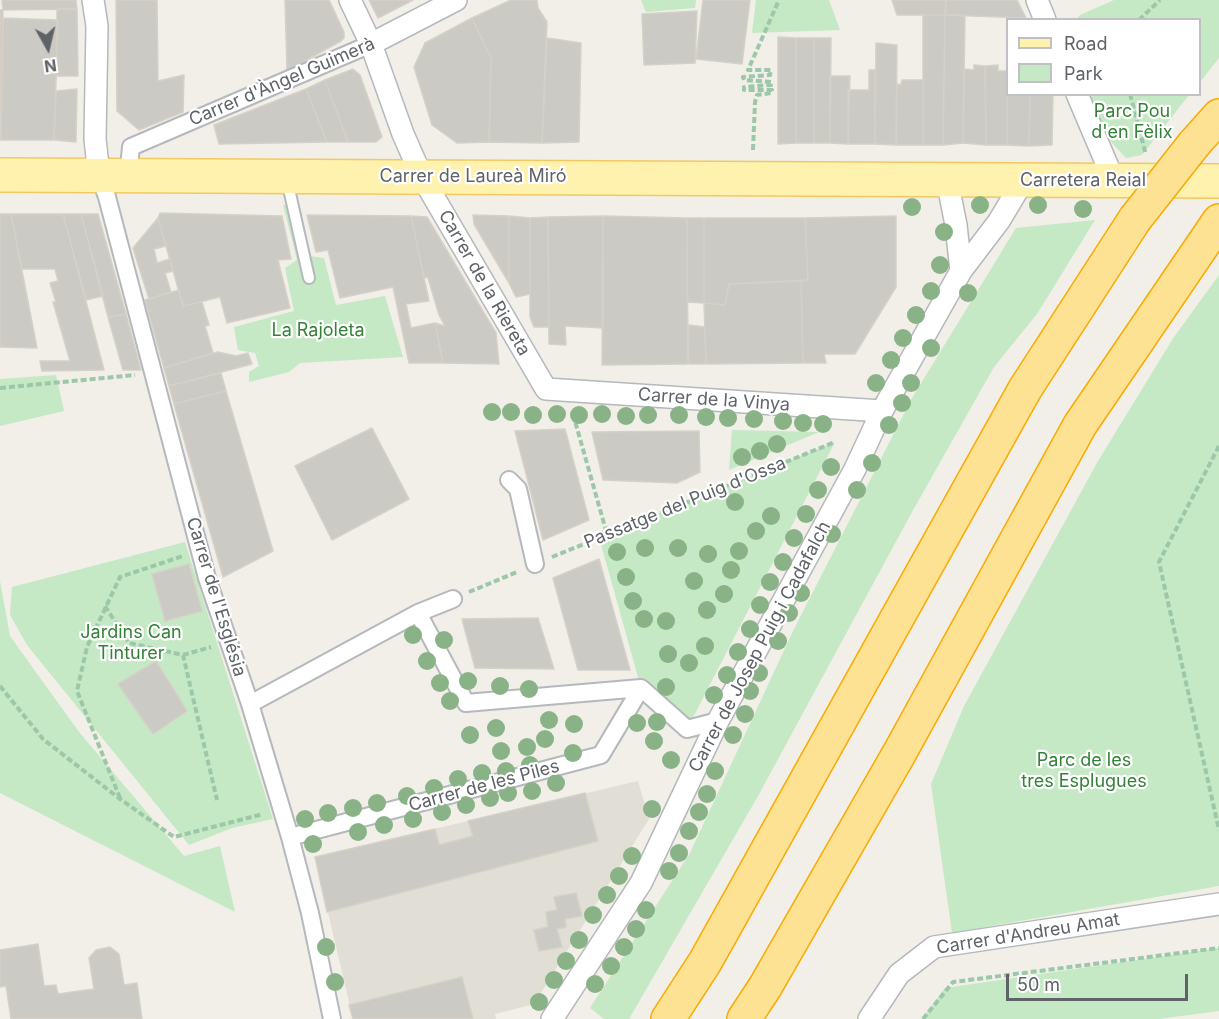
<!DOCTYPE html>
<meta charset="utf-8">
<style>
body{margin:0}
#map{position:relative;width:1219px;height:1019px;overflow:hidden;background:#f1efe8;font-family:Inter,sans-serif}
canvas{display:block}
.legend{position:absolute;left:1006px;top:18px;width:195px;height:78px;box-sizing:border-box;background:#fff;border:2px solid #bfc1c3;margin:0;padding:8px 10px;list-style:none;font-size:18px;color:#5f6368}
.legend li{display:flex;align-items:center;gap:12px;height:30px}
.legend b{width:30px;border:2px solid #bfc1c3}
.north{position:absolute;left:18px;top:18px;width:60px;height:60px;-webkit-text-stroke:4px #fff;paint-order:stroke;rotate:172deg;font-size:16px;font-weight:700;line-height:24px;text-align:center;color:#5f6368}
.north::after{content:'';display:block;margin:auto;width:21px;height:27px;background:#5f6368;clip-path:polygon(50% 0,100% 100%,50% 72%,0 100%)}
.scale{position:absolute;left:1006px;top:974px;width:182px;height:27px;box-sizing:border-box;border:3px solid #5f6368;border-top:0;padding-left:8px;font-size:18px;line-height:21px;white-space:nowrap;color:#5f6368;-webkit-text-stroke:4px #fff;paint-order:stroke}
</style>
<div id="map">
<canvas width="1219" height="1019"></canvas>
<ul class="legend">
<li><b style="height:8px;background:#fff2af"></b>Road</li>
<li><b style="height:16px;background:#c5e8c5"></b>Park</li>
</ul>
<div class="north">N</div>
<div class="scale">50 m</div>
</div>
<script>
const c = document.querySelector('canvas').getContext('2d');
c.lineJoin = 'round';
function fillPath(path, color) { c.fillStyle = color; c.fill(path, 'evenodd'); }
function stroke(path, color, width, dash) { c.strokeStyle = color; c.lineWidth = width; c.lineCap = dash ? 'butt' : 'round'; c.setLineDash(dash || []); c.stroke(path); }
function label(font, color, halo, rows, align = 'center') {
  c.font = font + ' Inter,sans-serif'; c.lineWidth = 4.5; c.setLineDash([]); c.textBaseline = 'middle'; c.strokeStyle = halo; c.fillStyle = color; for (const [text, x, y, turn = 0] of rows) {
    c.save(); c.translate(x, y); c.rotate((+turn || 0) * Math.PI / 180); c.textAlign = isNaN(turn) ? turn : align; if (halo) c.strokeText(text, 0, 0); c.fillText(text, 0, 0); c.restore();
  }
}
fillPath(new Path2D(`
 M638,781L649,819L534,1004L495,1014L496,1019H353L315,857Z`), '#e1ded6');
fillPath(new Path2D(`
 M641,0H696L695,8L646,12Z
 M756,0H829L840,30L752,33Z
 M1114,0H1219V58L1200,82V20L1077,19L1080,15Z
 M1088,95H1189L1142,155L1126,158L1112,143Z
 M299,204L310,256L324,258L336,305L385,296L403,357L300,363L289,372L249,382V372L259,366L255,353L238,350L234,327L294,311L285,268L297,260L283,205Z
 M1095,220L1037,314L994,367L912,512L758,796L629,1019H604L590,1008L690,853L793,631L912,398L1016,228Z
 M1219,275V886L952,933L931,784L964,706L1098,461L1174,337Z
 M56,375L64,411L0,426V379Z
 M732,430L819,432L729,470Z
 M835,442L687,729L641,688L599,537Z
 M185,542L273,819L232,828L189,845L27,645L10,615L12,587Z
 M0,581L10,636L79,732L184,856L220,846L235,912L0,793Z
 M1219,948V1011L1159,1019H922L945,988Z`), '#c5e8c5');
const building = new Path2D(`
 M2,0H76L77,9L3,10Z
 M116,0H157L158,81L184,75L183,112L139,130L117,111Z
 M285,0H329L344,32V38L341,41L287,71Z
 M369,0H413L378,18Z
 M511,0H537L538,8L547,22L542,143L489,142L491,58L472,18Z
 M703,0H750L742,64L696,59Z
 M892,0H946L945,15H897Z
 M946,0H1017L1026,18L945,15Z
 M57,9H77L78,76H57Z
 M0,10H3L1,140H0Z
 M697,11L695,63L644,65L642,14Z
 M923,15H945L943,145H923Z
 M945,15H965L963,143L943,145Z
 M3,18L58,20L54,140H1Z
 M472,18L491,58L489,142L457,143L432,125L414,67L425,43Z
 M778,37L796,38V143L778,144Z
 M547,38L581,43L579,142L542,143Z
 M796,38H814V143H796Z
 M814,38H831L830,143H814Z
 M876,43L897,45L896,145L875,144Z
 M974,65L985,66L986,145L963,143L964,69L974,70Z
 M998,65V71H1007V145H986L985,66Z
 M353,69L360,75L382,137L376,142H348L325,80Z
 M869,70H875V144H848V90H869Z
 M830,76H850L848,144L830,143Z
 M325,80L348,142H327L306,89Z
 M902,80H923V145H896L897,84L901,85Z
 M77,89L76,142L54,140L56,91Z
 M306,89L327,142L219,144L214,125Z
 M1007,93L1008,94H1030L1029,146L1007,145Z
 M1030,94H1053L1052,145L1029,146Z
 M160,213L282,216L291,259L278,260L290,308L227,323L220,297L183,306L158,218Z
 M0,214H11L37,348L0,347Z
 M11,214H63L104,370L42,371L40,361H70L53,302H56L50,283L58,281L55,269H22Z
 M63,214H81L103,296L86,300Z
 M81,214H98L126,314L108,317Z
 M307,215L411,216L429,301L406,304L411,328L435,323L443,363H409L393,287L340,298L328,250L316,252Z
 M473,215L509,216V283L474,224Z
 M411,216L427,217L496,333L499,364L443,363L435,323L445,326L439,315L428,278L424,277Z
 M509,216L530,218V294L516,297L509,283Z
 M603,216L687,218L688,364L602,365Z
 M603,216V328L565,326L566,345L549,344L548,217Z
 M896,216V287L855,354H824L826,363H803L801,281L808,280L805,218Z
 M548,217L549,327H534L530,317V218Z
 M158,218L166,246L154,249L157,263L170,259L173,271L165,273L171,292L149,299L133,248Z
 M687,218H704V303L687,302Z
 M704,218H805L808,280L729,284L725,305L704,303Z
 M801,281L803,363L706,364L704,303L725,305L729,284Z
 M179,290L183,306L202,302L209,325L205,326L213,353L164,368L145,300Z
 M126,314L141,370H123L108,317Z
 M689,325L705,327L706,364H688Z
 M218,352L236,356L248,353L252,364L169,386L164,368Z
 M221,373L226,391L174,404L169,386Z
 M226,391L273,551L223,577L174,404Z
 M372,428L409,499L332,540L295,466Z
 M565,429L589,520L543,540L515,431Z
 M699,431L700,472L677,483L603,480L592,432Z
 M599,559L630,670H578L553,578Z
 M189,564L202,611L165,621L152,574Z
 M538,618L554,669L475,668L462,619Z
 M156,661L187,711L153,734L118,684Z
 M585,793L598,841L327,912L315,857L435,829L439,845L473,836L468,821Z
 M576,893L582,916L565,919L566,927L557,929L562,947L539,951L534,930L548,927L546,912L557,910L554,897Z
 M38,944L44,986L56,985L58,994L94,989L89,958L96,950L110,947L119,954L124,985L137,983L142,1019H11L6,986L0,987V950Z
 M462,977L473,1019H353L349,1005Z`);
fillPath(building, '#cccac5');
stroke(building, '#d6d1c6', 1.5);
const service = new Path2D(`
 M287,180L309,278`);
const pedestrian = new Path2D(`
 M99,175L107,197L207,578L250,704L290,837L310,913L332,1019
 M128,176L131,147L371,44
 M509,480L518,489L535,564
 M418,613L466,703L641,688L687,729L718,721
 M250,704L418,613L453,599
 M290,837L601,755L641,688`);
const minor = new Path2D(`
 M93,0L97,26L95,139L99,175
 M350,0L371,44L403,134L422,177L546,389L882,411
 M1037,0L1045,20
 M371,44L456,0
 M1077,94L1114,181
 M947,180L956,225L961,271
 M552,1019L641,883L718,721L855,469L882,411L961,271L999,221L1023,181
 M869,1019L899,974L934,947L1219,904`);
const primary = new Path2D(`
 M0,175L1219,181`);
const motorway = new Path2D(`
 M1194,144L1219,116
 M668,1019L705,962L1025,389L1135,219
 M744,1019L765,987L900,752L1080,425L1219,221`);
stroke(service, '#b5b8bc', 14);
stroke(pedestrian, '#b5b8bc', 20);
stroke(minor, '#b5b8bc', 24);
stroke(primary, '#f2c960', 36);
stroke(motorway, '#f9ab00', 36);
stroke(new Path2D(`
 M1139,20L1160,0
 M1130,94L1146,155
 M753,150L755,102L757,95L771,93L772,90H744V87L771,85L772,82L744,80L743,77L770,75L771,70H748L779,0
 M0,388L135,375
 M573,414L607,534
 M1219,446L1159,562L1219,830
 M552,557L835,442
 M469,592L517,572
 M105,606L129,643L183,655L217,800
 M183,655L211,647
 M0,686L43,739L120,799L174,837L263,814
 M120,798L77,691L87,647L120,577L183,556
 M923,1019L953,982L1219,948`), '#9cc7a9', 4, [6, 3]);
stroke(service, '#fff', 10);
stroke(pedestrian, '#fff', 16);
stroke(minor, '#fff', 21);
stroke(primary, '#fff2af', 33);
stroke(motorway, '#fde293', 33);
const motorwayBridge = new Path2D(`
 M1135,219L1194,144`);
stroke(motorwayBridge, '#f9ab00', 36, []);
stroke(motorwayBridge, '#fde293', 33);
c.fillStyle = '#89b387';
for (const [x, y] of [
 [980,205],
 [1038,205],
 [912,207],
 [1083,209],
 [944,232],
 [940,265],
 [931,291],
 [968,293],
 [916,315],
 [903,338],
 [931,348],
 [891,360],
 [876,383],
 [911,383],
 [902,403],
 [492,412],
 [511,412],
 [557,414],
 [602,414],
 [533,415],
 [579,415],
 [648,415],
 [679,415],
 [626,416],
 [706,417],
 [728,418],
 [754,419],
 [783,421],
 [803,423],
 [823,424],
 [889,425],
 [777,444],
 [760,451],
 [742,457],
 [872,463],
 [831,467],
 [818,490],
 [857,490],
 [735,502],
 [806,514],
 [771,516],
 [756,531],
 [832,534],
 [794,538],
 [645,548],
 [678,548],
 [739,551],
 [617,552],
 [708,554],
 [783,562],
 [731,570],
 [626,577],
 [694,581],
 [770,582],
 [801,593],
 [724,594],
 [633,601],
 [760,605],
 [707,610],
 [789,613],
 [644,619],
 [666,621],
 [750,629],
 [413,635],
 [444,640],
 [778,641],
 [705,646],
 [738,652],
 [668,654],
 [427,661],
 [689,663],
 [759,673],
 [727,675],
 [468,681],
 [440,683],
 [500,686],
 [666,687],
 [529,689],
 [750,691],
 [714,695],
 [450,701],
 [745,714],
 [549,720],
 [657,722],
 [637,723],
 [574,724],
 [496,728],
 [470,735],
 [733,735],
 [545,739],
 [654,741],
 [527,747],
 [501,751],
 [573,753],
 [671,760],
 [530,765],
 [506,771],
 [715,771],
 [482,773],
 [458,779],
 [556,783],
 [434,788],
 [532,791],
 [508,793],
 [707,794],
 [407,796],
 [490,798],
 [377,803],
 [466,805],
 [353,808],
 [652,809],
 [442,812],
 [699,812],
 [328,813],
 [305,819],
 [413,819],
 [384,825],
 [689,831],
 [358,832],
 [313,844],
 [679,853],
 [632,856],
 [669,871],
 [619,876],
 [607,895],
 [646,910],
 [593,915],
 [636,929],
 [579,940],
 [326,947],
 [624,947],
 [566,961],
 [611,966],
 [554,980],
 [335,982],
 [595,984],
 [539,1002]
]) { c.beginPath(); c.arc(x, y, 9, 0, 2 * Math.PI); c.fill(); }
label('18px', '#5f6368', '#fff', [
 ["Carrer d'Àngel Guimerà",282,82,-23],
 ["Carrer de Laureà Miró",473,177],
 ["Carretera Reial",1083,181],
 ["Carrer de la Riereta",484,283,60],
 ["Carrer de la Vinya",714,400,4],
 ["Passatge del Puig d'Ossa",685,503,-22],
 ["Carrer de l'Església",216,597,73],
 ["Carrer de Josep Puig i Cadafalch",760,647,-62],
 ["Carrer de les Piles",484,786,-15],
 ["Carrer d'Andreu Amat",1028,934,-9]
]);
label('18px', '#348238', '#fff', [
 ["Parc Pou",1132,112],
 ["d'en Fèlix",1132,133],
 ["La Rajoleta",318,331],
 ["Jardins Can",131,633],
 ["Tinturer",131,654],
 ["Parc de les",1084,761],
 ["tres Esplugues",1084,782]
]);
</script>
